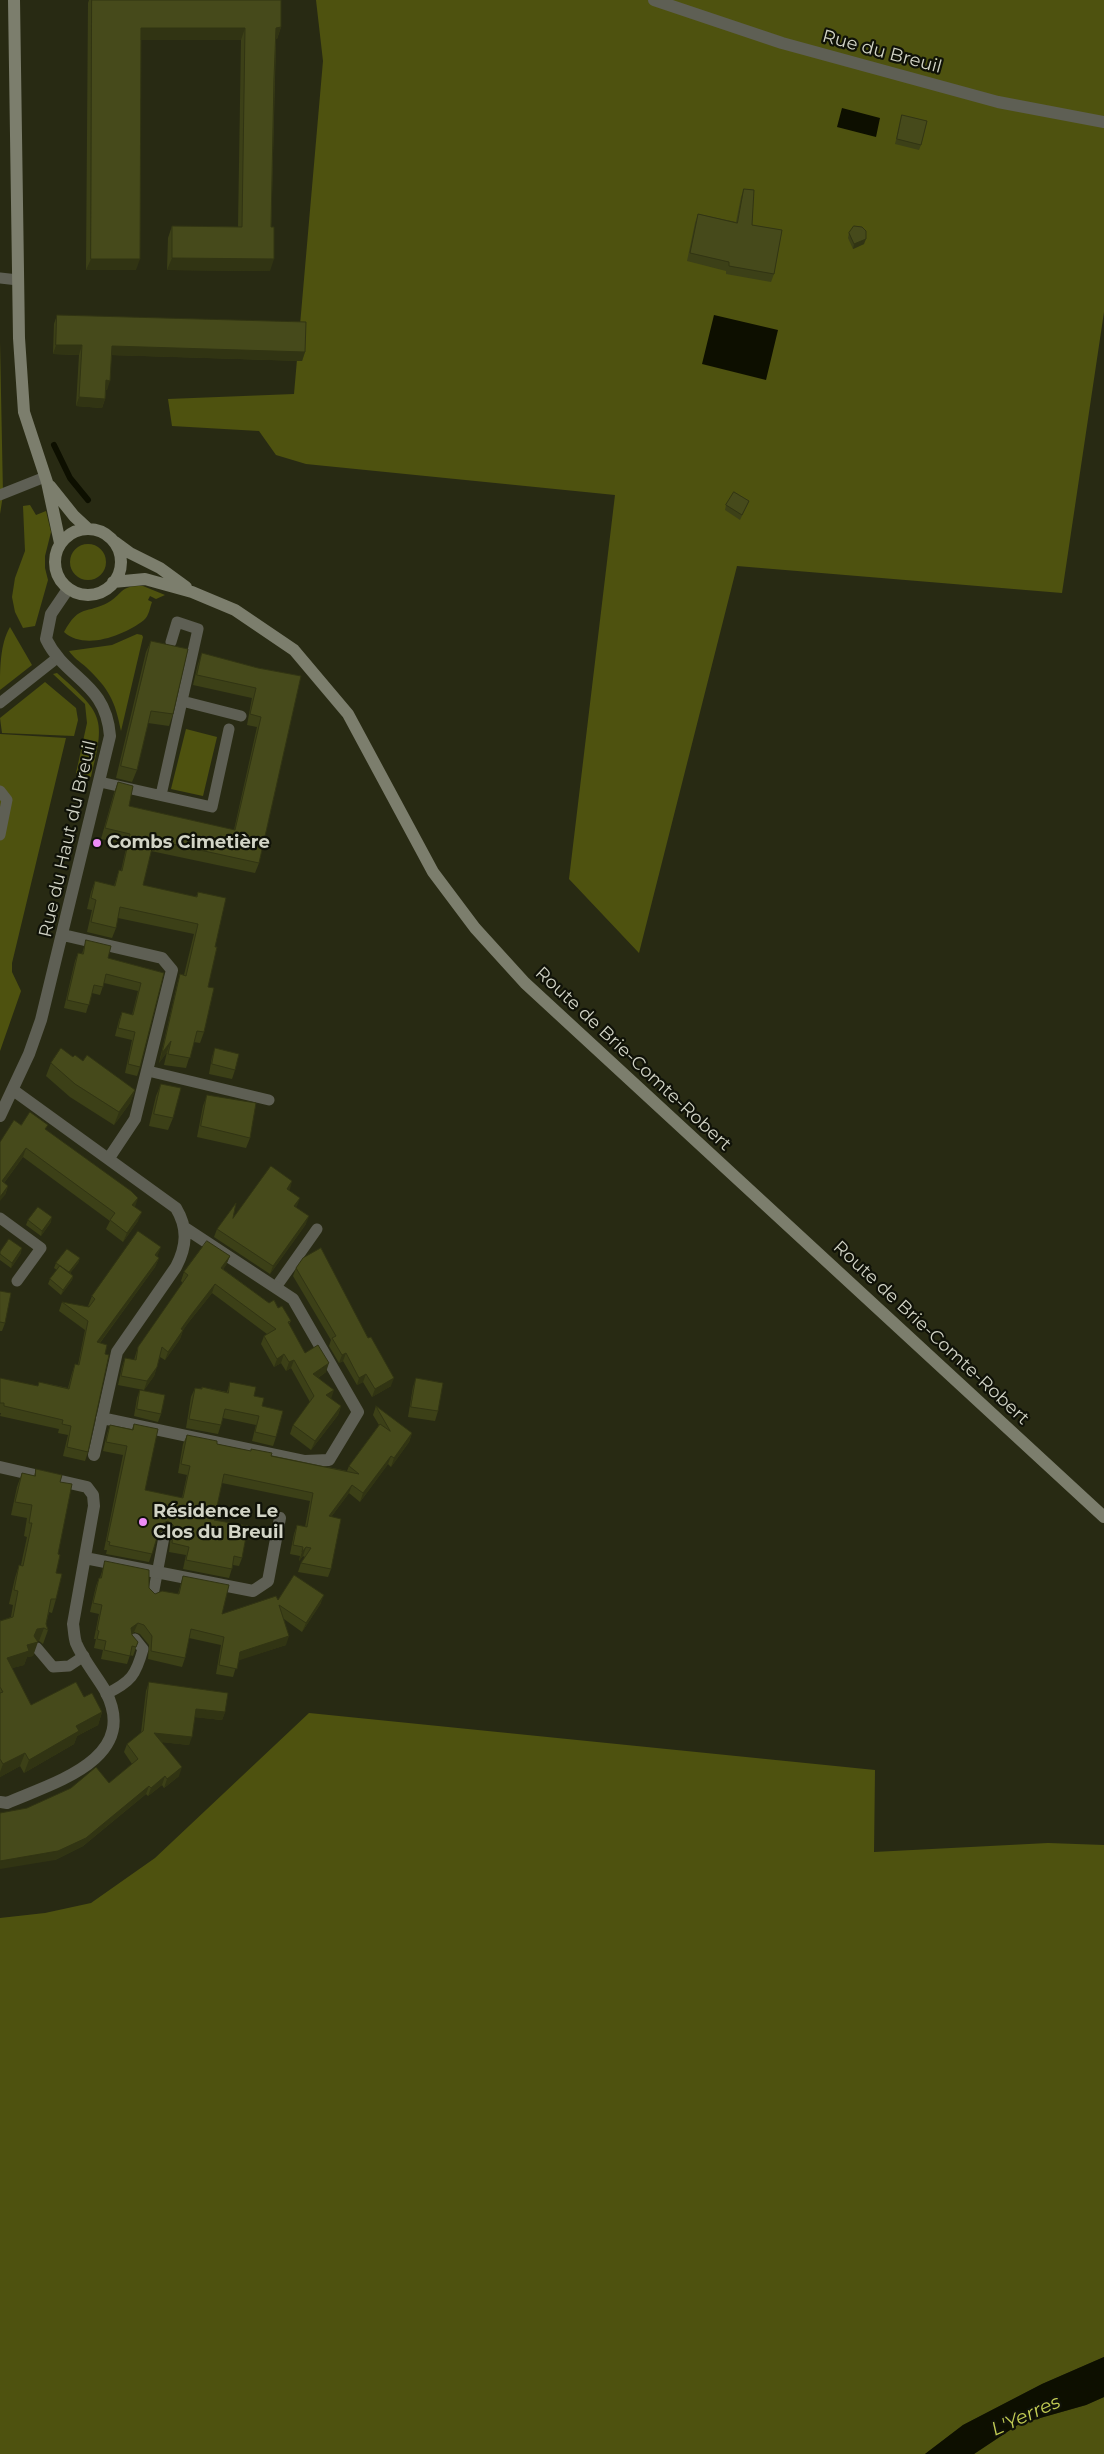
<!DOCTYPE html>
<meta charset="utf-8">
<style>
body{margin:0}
canvas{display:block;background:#282a13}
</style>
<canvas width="1104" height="2454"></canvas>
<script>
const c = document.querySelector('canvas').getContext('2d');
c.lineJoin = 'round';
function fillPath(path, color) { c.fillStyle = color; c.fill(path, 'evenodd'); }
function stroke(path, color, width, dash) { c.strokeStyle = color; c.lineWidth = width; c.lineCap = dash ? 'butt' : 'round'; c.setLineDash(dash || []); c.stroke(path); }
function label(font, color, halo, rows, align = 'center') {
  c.font = font + ' Montserrat,sans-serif'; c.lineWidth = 4.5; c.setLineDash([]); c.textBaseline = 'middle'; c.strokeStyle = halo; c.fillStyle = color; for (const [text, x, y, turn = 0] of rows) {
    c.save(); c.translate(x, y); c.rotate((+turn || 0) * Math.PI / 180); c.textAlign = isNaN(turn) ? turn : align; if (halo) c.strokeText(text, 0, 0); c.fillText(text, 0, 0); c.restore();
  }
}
fillPath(new Path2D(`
 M316,0H1104V312L1062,593L737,566L639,953L569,879L615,495L306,464L276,455L259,431L172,426L168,399L294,394L323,61Z
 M0,342L3,495L0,514Z
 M30,505L36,515L46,511L51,532L45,556V568L48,580L35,626L23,628L15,612L12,597L15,578L25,551L23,506Z
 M70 562a18 18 0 1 1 36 0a18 18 0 1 1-36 0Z
 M143,586L165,595L156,599L150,596L148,600L152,602C150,607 149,616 144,620C125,635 85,651 64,632C80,603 86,615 109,602C125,592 119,586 143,586Z
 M10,627L32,665L0,690C0,669 0,644 10,627Z
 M137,634L142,635L143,637L121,731C115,700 109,689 86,667C80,662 73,657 69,651L112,645Z
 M57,673C103,714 106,717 91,777L76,773L87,723L85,704L53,674Z
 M45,682L76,708L78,720L74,736L2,733L0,718Z
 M186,729L217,737L203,796L171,789Z
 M0,734L66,738L12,963V972L21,991L0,1051Z
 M309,1713L875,1770L874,1852L1048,1843L1104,1845V2357L1042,2384L963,2425L925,2454H0V1918L45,1913L91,1903L155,1858Z
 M1104,2397V2454H974L1019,2424L1086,2405Z`), '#4e520f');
fillPath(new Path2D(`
 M842,108L880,118L876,137L837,127Z
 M714,315L778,330L766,380L702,364Z
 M1104,2357V2397L1086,2405L1019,2424L974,2454H925L963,2425L1042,2384Z`), '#0d0f00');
stroke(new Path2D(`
 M54,445L70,478L88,500`), '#0d0f00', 6);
stroke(new Path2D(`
 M0,278L18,280
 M0,495L45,477
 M182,701L241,716
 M0,703L57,658
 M100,782L212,807L229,729
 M0,791L7,800L0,835
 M161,795L198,629L177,622L171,642
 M148,1071L269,1100
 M0,1218L41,1248L17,1281
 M276,1287L317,1229
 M153,1595L164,1537
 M37,1648L53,1667L69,1666L84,1656
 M106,1694C131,1682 136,1675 143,1649L135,1639`), '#5e5f54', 11);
stroke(new Path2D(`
 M654,0L782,43L998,102L1104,122
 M63,935L162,958L172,970L135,1119L109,1158
 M13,1090L176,1208C188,1228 187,1246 176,1267L117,1352L94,1455
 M0,1116L29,1054L41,1020L110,736C106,682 66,680 46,639L51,614L68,589
 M102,1418L305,1461L329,1460L358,1412L293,1299L185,1228
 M0,1467L87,1487L93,1495L94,1506L73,1624C74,1630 74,1637 76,1643C83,1660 97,1676 106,1692C140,1760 52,1783 7,1803L0,1802
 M85,1558L253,1591L268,1581L280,1518`), '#5e5f54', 12);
stroke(new Path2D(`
 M14,0L19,338L24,412L47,482L60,543
 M50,486L74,516L88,529
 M55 562a33 33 0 1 1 66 0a33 33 0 1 1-66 0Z
 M115,542L130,553L160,568L186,587
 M113,582L145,579L192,592L235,610L294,650L348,714L433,872L475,928L525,983L1104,1517`), '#7c7e6d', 12);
fillPath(new Path2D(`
 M89,0H281V27L277,39H276L270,271L167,270L168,238L172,226L238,227L241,40H141L136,270H86L88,3Z
 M902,115L921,145L919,150L895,144Z
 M744,189L752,225L774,274L771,282L726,274V271L687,261L695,223L698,214L736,222L741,197Z
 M849,233L864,244L853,249L848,238Z
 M57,315L305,352L302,361L112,355L107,390H106L105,399L102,408L76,406L79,355L53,354L54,324Z
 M749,501L740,520L725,510L726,505Z
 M151,641L173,714L169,726L148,723L137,770L132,782L116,778L146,652Z
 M202,653L258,668L301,676L259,863L255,873L151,851L143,885L196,897L198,892L215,947L208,987L204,1032L200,1043L194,1042L186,1068L164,1065L167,1052L159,1063L177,985L180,974L184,975L194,934L118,918L116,928L112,938L87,932L92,910L87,909L91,892L95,881L114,886L119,870L121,871L127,844L101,839L114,793L118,782L129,806L234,830L257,727L247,725L252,698L193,685L198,664Z
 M86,940L108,958L164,973L140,1067L137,1076L125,1073L132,1040L115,1036L119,1020L122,1012L132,1015L138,991L104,983L100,995L92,993L86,1013L64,1008L75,961L78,953L82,954Z
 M215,1048L235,1070L232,1079L209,1074L212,1057Z
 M73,1057L83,1061L135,1090L130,1103L114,1125L70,1097L46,1076L51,1063Z
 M161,1084L173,1118L168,1130L149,1126L156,1096Z
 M207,1095L250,1138L246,1148L197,1137L203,1106Z
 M21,1125L46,1130L135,1207L138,1221L123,1242L106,1229L110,1221L23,1157L4,1183L8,1186L5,1195L0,1142Z
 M290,1189L289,1190L296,1207L306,1224L270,1274L214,1237L217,1229L233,1218Z
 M28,1220L51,1222L41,1236L26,1225Z
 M0,1252L21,1253L11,1268L0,1260Z
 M230,1256L226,1265L223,1269L269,1303L278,1308L291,1321L289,1324L305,1353L326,1372L318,1378L331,1399L341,1406L338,1415L311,1450L290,1434L293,1425L310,1402L291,1368L286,1371L281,1363L274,1367L261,1344L264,1336L267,1334L212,1293L188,1323L183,1330L180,1339L165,1360L160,1357L154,1376L144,1390L118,1385L122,1367L125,1358L134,1360L138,1347L183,1283L181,1281L184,1272Z
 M157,1257L159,1258L155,1267L100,1343L88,1452L85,1461L63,1456L68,1435L58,1433L59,1429L0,1416L1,1413H0V1378L38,1386L39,1382L68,1388L72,1373L75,1364L78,1365L85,1330L59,1311L62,1302L89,1307L88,1306L92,1296Z
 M80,1258L78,1263L70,1273L73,1276L72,1280L61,1295L48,1284L50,1279L57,1270L54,1268L56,1263Z
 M296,1268L391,1386L372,1397L363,1382L357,1385L343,1361L339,1363L329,1346L331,1340L293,1276Z
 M0,1291L5,1323L2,1331H0Z
 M416,1378L438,1411L435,1421L408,1417L413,1387Z
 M230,1382L254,1396L262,1406L276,1437L273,1446L252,1441L256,1425L223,1418L218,1434L186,1428L191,1397L195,1388L201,1389L202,1387L227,1392Z
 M140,1390L161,1414L158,1422L134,1416L137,1398Z
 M376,1406L412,1433L409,1442L391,1467L388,1464L360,1502L349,1493L331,1517V1569L328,1577L298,1572L301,1563L305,1557L303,1556L299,1561L300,1556L290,1554L294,1534L297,1525L305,1527L310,1501L222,1483L214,1520L242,1558L239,1566L233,1565L229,1578L183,1569L186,1555L169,1552L171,1535L165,1530L159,1532L149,1562L106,1554L107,1550H104L123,1455L103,1451L107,1434L110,1425L132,1429L134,1424L145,1490L182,1498L187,1475L178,1473L183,1444L187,1435L217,1444L347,1471L349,1466L379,1425L373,1415Z
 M36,1469L60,1482L56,1573V1599L52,1613L49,1612L46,1624L48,1630L43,1644L39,1641H37L33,1656L27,1657L24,1665L12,1668L31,1705L84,1697L102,1712L98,1725L77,1736L74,1744L24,1773L20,1766L0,1777V1621L11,1617L13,1605L9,1604L15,1578L19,1565H21L27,1537L24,1536L27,1518L11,1515L17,1487L22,1473L34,1476Z
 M105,1561L149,1588L155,1594H178L183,1576L222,1614L278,1600L321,1603L302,1632L284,1619L286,1645L238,1660L233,1677L216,1674L221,1645L189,1638L185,1658L182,1667L148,1659L149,1645L140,1634L134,1632L132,1634V1635L138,1642L133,1656L130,1655L127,1664L101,1659L103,1650L94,1648L96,1639H94L99,1614L90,1612L96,1586L99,1578H100Z
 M149,1682L225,1712L222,1720L195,1717L189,1745L162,1742L179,1776L164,1788L162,1785L148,1796L146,1794L83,1846L55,1860L27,1808L109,1783L132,1764L124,1752L127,1744L141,1733L146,1691Z`), '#3c4017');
fillPath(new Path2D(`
 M281,27L277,39H272L276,28Z
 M141,28H245L241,40H137Z
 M866,239L864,244L853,249L854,244Z
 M172,258L274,259L270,271L167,270Z
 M91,259H140L136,270H86Z
 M56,345H82L79,355L53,354Z
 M112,346L305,352L302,361L109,355Z
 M106,380L110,381L107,390L103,389Z
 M79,397L105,399L102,408L76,406Z
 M171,1041L167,1052L159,1063L162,1053Z
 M135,1090L130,1103L114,1125L119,1112Z
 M26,1148L23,1157L0,1188L2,1181Z
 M292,1181L290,1189L284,1197L287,1189Z
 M8,1186L5,1195L0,1201V1197Z
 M138,1198L135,1207L132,1205Z
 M300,1198L297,1206L291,1214L294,1206Z
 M142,1212L138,1221L123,1242L127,1233Z
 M309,1216L306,1224L270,1274L273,1266Z
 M52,1217L51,1222L41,1236L42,1231Z
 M161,1247L157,1257L155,1255Z
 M22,1248L21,1253L11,1268L12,1263Z
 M230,1256L226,1265L218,1277L221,1268Z
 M80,1258L78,1263L67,1277L69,1272Z
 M159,1258L155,1267L93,1352L97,1342Z
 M73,1276L72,1280L61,1295L63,1290Z
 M215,1284L212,1293L188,1323L180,1335L183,1330L180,1339L165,1360L168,1352L181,1329L191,1315Z
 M346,1353L343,1361L339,1363L342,1355Z
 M284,1354L281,1363L274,1367L277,1359Z
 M294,1360L291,1368L286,1371L289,1362Z
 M329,1363L326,1372L310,1383L313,1374Z
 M157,1367L154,1376L144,1390L147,1381Z
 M366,1374L363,1382L357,1385L359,1378Z
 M394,1378L391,1386L372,1397L375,1389Z
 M334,1390L331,1399L326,1395Z
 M341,1406L338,1415L311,1450L315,1441Z
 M412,1433L409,1442L391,1467L394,1458Z
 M391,1456L388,1464L360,1502L363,1493Z
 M352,1485L349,1493L325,1525L329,1516Z
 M168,1521L165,1530L158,1533L161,1524Z
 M306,1547L303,1556L299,1561L302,1552Z
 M324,1595L321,1603L302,1632L306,1623Z
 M138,1623L134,1632L128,1637L131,1628Z
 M44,1628L39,1641L33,1642H38L33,1656L27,1657L24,1665L2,1671L7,1658L27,1645L37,1629Z
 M289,1636L286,1645L237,1661L240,1652Z
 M196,1709L225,1712L222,1720L193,1717Z
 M102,1712L98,1725L77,1736L74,1744L24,1773L29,1760L76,1726Z
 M154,1733L192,1737L189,1745L151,1741Z
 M25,1753L20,1766L0,1777V1772L3,1764Z
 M182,1767L179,1776L164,1788L167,1779Z
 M165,1776L162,1785L148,1796L151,1788Z
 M149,1786L146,1794L83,1846L55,1860L0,1869V1861Z`), '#313413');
const building = new Path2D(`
 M92,0H281V27L276,28L274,78L271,227H274V259L172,258V226L242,227L245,28H141L140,259H91Z
 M902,115L927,121L921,145L897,139Z
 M744,189L754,190L752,225L782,230L774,274L729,266V262L690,253L698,214L737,223Z
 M854,226L862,227L866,231V239L854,244L849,233Z
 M57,315L306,322L305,352L112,346L110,381L106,380L105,399L79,397L82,345H56Z
 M734,492L749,501L742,515L726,505Z
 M151,641L188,649L173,714L151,711L137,770L121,766Z
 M202,653L258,668L301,676L259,863L154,840L143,885L197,897L198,892L226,898L215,947H217L208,987L214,988L204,1032L197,1031L190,1058L168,1054L171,1041L162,1053L180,974L186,976L198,924L120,907L116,928L91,922L96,900L91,898L95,881L115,886L119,870L122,871L130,834L105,828L118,782L133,786L129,806L235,830L261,717L250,714L256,688L197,675Z
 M86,940L111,946L108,958L164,973L140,1067L128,1064L135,1032L118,1028L122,1012L133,1015L141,983L106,974L103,987L94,985L89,1005L67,1000L78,953L83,954Z
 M61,1048L73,1057L75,1055L83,1061L87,1055L135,1090L119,1112L75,1084L51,1063Z
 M215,1048L239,1054L235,1070L212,1064Z
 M161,1084L181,1088L173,1118L154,1114Z
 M207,1095L256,1103L250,1138L201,1126Z
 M30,1112L48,1125L45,1129L131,1191L138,1198L132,1205L142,1212L127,1233L110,1220L115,1213L26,1148L2,1181L8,1186L0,1197V1142L14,1120L21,1125Z
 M271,1166L292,1181L287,1189L300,1198L294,1206L309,1216L273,1266L217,1229L236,1203L233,1218Z
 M38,1207L52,1217L42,1231L28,1220Z
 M138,1231L161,1247L155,1255L159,1258L97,1342L107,1345L105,1354L109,1355L88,1452L67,1447L71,1426L62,1424L63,1420L4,1406V1403H0V1378L38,1386L39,1382L69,1389L75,1364L79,1365L88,1321L62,1302L89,1307L95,1299L92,1296Z
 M9,1239L22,1248L12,1263L0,1254V1252Z
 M207,1241L230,1256L221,1268L269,1303L274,1300L278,1308L282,1306L291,1321L288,1322L305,1353L318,1345L329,1363L313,1374L334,1390L326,1395L341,1406L315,1441L293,1425L314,1396L294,1360L289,1362L284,1354L277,1359L264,1336L276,1329L215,1284L191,1315L181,1329L183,1330L168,1352L162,1347L157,1367L147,1381L121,1376L125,1358L136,1360L138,1347L188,1275L184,1272Z
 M321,1248L368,1338L371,1337L394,1378L375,1389L366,1374L359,1378L346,1353L342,1355L332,1338L336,1336L296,1268L303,1258Z
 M67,1249L80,1258L69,1272L56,1263Z
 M60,1266L73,1276L63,1290L50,1279Z
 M0,1291L11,1293L5,1323L0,1322Z
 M416,1378L443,1383L438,1411L411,1407Z
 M230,1382L256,1387L254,1396L264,1398L262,1406L283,1411L276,1437L255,1432L259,1416L225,1409L221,1425L189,1419L195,1388L202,1389V1387L228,1393Z
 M140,1390L165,1395L161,1414L137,1409Z
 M376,1406L412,1433L394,1458L391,1456L363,1493L352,1485L329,1516L341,1519L331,1569L301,1563L311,1548L306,1547L302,1552L303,1547L293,1545L297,1525L307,1527L313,1493L224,1474L214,1520L248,1526L242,1558L234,1556L232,1569L186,1560L189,1547L172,1543L174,1526L168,1521L161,1524L152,1554L109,1545L110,1542L107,1541L127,1446L106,1442L110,1425L133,1430L134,1424L158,1429L145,1490L183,1498L190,1466L181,1464L187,1435L217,1441V1444L251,1451V1449L272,1453L271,1456L359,1474L349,1466L380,1424L390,1431Z
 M36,1469L62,1475L60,1482L72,1484L58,1554L60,1555L56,1573L62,1574L56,1599H51L46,1624L48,1630L44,1628L37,1629L34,1636L38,1642L27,1645L29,1651L7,1658L31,1705L76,1682L84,1697L92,1693L102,1712L76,1726L79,1731L29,1760L25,1753L3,1764L0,1759V1693L3,1692L0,1687V1621L13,1617L18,1591L14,1590L19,1565L23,1566L32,1523H29L32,1505L15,1502L22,1473L35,1476Z
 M105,1561L149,1570V1588L155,1594L162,1591L179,1594L183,1576L229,1585L222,1614L276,1596L278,1600L294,1575L324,1595L306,1623L279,1605L289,1636L240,1652L237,1669L219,1665L224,1637L191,1629L185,1658L151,1651L152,1636L144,1625L138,1623L131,1628L132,1635L138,1642L136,1647L132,1646L130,1656L104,1650L106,1641L97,1639L99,1631L97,1630L102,1605L93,1603L99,1578H101Z
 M149,1682L228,1693L225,1712L196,1709L192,1737L154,1733L182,1767L167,1779L165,1776L151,1788L149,1786L86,1838L58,1851L0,1861V1813L27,1808L71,1788L96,1767L109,1783L138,1759L127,1744L143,1731Z`);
fillPath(building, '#464a1b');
stroke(building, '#313413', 1);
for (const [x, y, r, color] of [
 [97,843,5,"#ee8cf8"],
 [143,1522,5,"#ee8cf8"]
]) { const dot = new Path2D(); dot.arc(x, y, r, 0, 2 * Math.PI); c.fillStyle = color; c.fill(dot); stroke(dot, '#101208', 2); }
label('18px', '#d2d4c6', '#101208', [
 ["Rue du Breuil",882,52,15],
 ["Rue du Haut du Breuil",68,839,-77],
 ["Route de Brie-Comte-Robert",633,1059,43],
 ["Route de Brie-Comte-Robert",931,1333,43]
]);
label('bold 18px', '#d2d4c6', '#101208', [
 ["Combs Cimetière",107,843],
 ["Résidence Le",153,1512],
 ["Clos du Breuil",153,1533]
], 'left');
label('italic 19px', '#c3cd54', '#101208', [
 ["L'Yerres",1026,2416,-24]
]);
</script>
